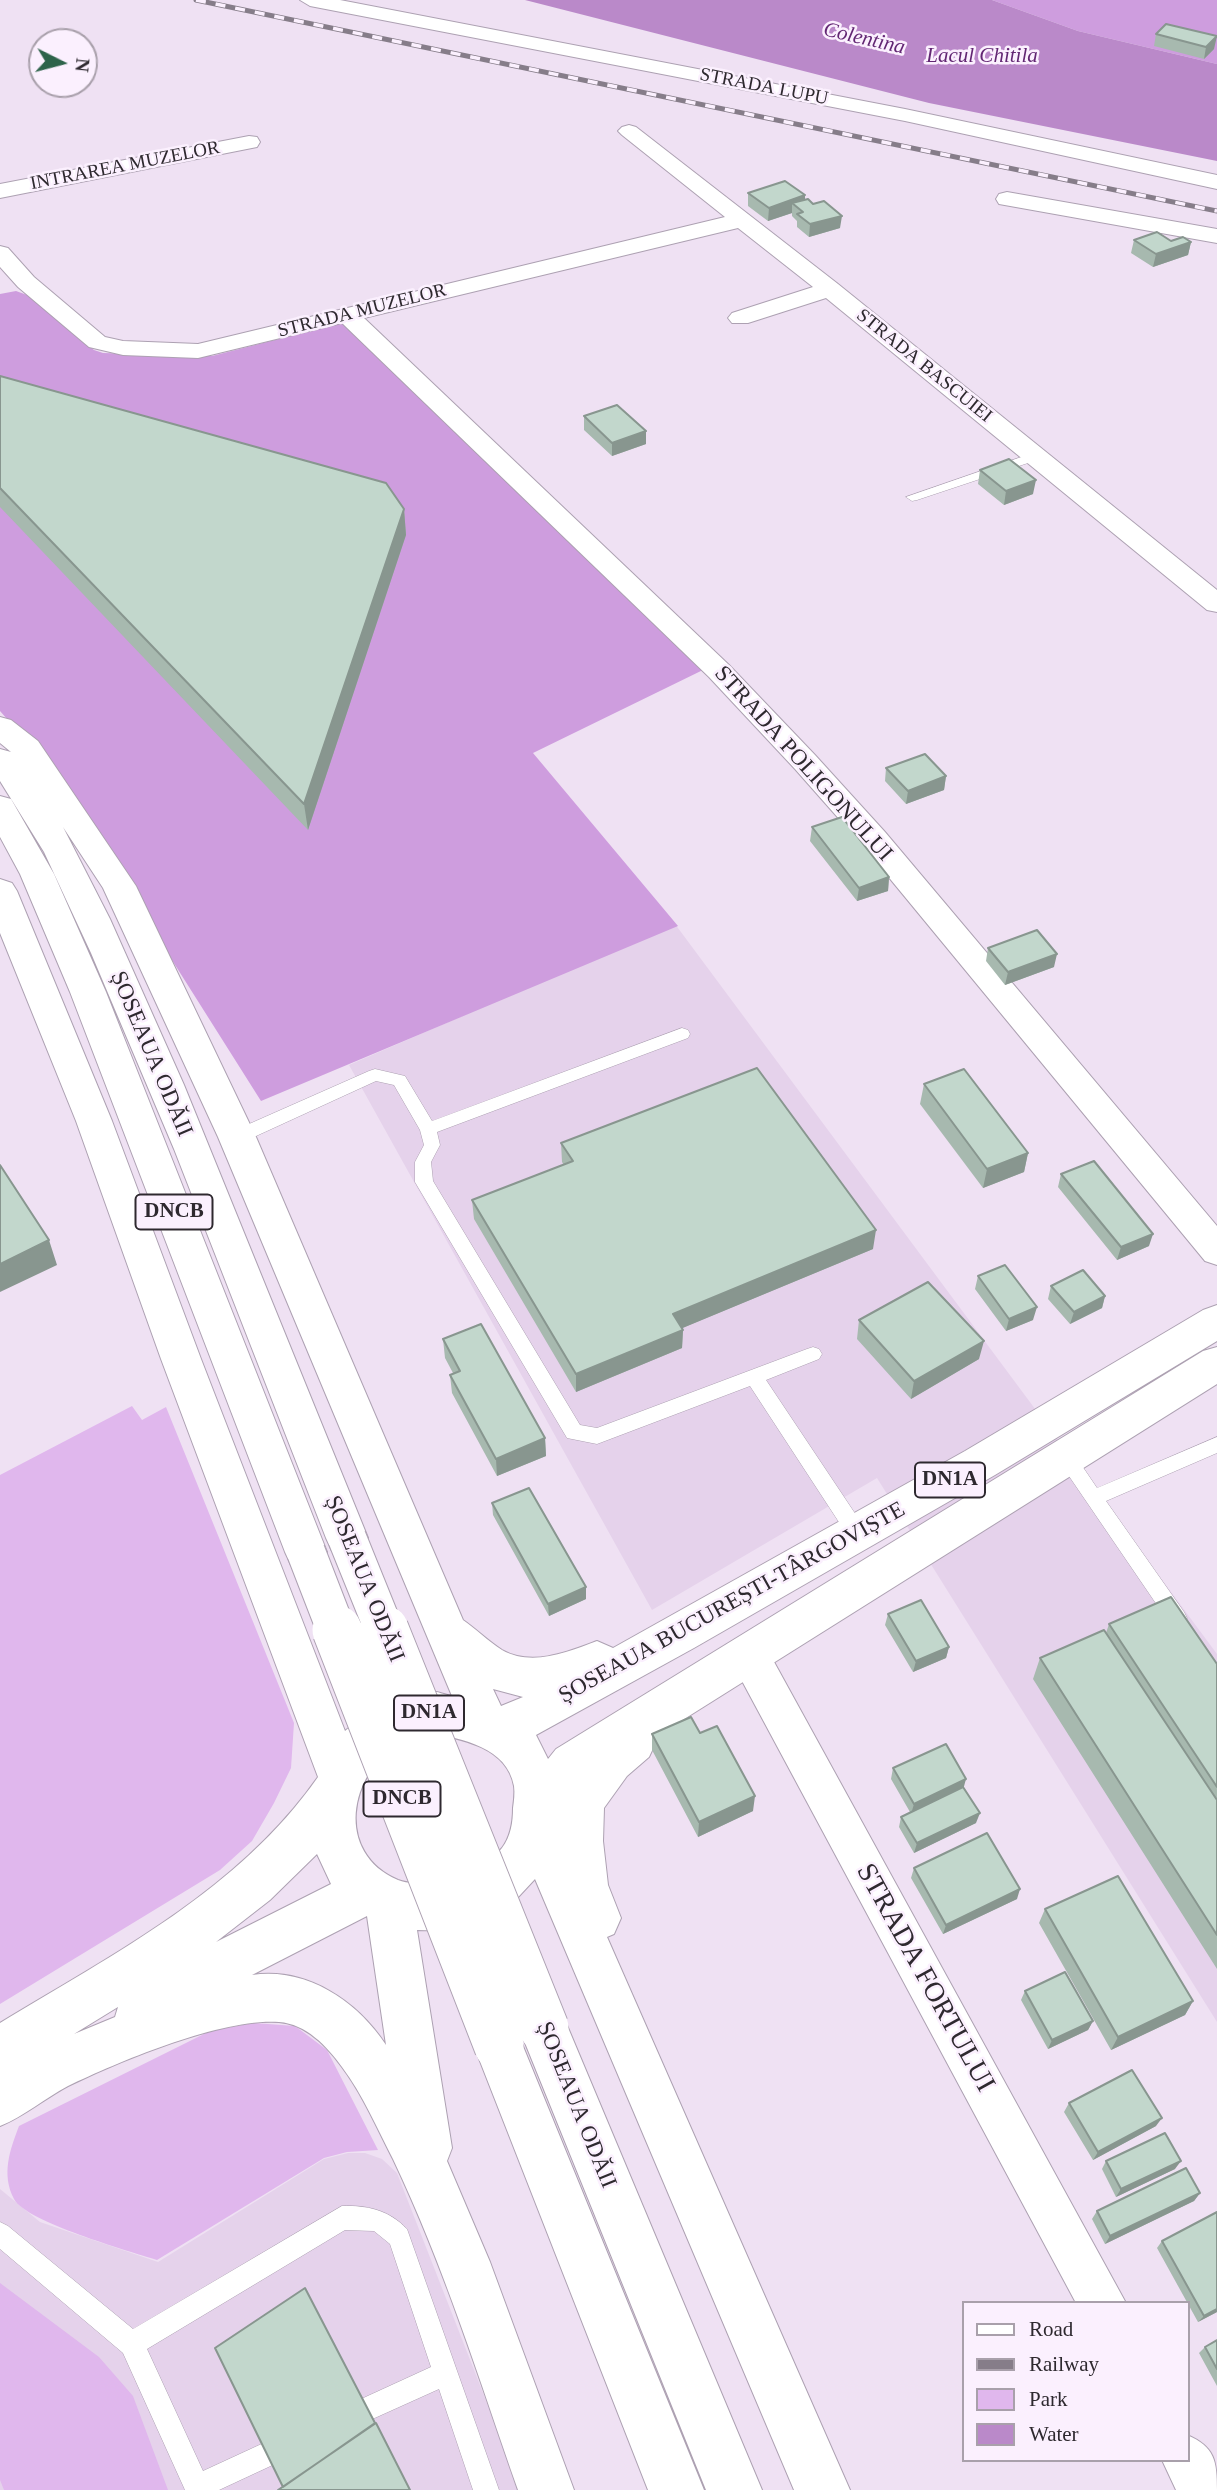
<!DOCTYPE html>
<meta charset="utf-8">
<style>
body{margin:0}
#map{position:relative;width:1217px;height:2490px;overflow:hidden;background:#efe1f3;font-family:Georgia,serif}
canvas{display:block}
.legend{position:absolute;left:962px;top:2301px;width:228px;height:161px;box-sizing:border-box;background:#fbf0fe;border:2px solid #a9a0ab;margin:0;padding:9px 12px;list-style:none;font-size:21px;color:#2e292f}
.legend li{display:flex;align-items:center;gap:14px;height:35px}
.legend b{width:35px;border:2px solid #a9a0ab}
.north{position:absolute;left:28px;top:28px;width:70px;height:70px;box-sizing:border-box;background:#fbf0fe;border:2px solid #a9a0ab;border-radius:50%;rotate:96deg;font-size:19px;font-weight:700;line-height:28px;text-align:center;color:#2e292f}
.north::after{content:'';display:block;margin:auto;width:24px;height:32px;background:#2d634a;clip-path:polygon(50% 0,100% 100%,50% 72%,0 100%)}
</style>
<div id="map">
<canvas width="1217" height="2490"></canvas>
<ul class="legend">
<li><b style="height:9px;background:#fff"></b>Road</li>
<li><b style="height:9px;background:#867d89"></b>Railway</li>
<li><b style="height:19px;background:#e0b7ed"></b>Park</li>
<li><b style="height:19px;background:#ba89c9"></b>Water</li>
</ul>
<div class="north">N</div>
</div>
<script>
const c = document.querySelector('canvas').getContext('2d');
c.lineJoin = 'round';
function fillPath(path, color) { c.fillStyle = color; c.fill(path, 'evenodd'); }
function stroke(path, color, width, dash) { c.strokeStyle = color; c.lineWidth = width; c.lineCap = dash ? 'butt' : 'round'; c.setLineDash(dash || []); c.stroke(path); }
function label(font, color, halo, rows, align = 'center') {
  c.font = font + ' Georgia,serif'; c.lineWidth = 5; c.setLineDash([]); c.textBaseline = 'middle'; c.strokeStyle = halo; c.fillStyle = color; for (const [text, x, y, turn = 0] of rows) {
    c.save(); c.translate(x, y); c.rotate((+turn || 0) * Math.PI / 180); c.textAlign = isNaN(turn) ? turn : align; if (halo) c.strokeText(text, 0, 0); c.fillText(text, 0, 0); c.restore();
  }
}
fillPath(new Path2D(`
 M675,924L1217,1654V2022L877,1478L652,1610L349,1065Z
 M348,2153H365L382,2159L397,2173L521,2490H0V2189L40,2222L158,2262L324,2159Z`), '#e5d2eb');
fillPath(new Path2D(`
 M132,1406L142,1420L166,1407L294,1723L291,1768L274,1803L252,1841L220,1870L0,2004V1475Z
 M254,2023L295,2026L327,2050L378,2150L347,2152L324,2158L157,2260C129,2251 26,2222 14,2199C1,2174 10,2150 19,2126L210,2031Z
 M0,2283L99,2357L133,2396L168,2490H4L0,2480Z`), '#e0b7ed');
fillPath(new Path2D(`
 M992,0H1217V64L1078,31Z
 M16,291L27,295L94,350L103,353L212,356L353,320L705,669L533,753L678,926L261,1101L141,911L28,743L0,711V294Z`), '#ce9dde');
fillPath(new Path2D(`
 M525,0H992L1078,31L1217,64V161L929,103Z`), '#ba89c9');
const lane = new Path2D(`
 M1036,452L1040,453V459L917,500L912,501L906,497Z
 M682,1028L688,1030L690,1034L688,1038L437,1132L440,1145L431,1162L433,1181L580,1425L597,1428L807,1349L813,1347L819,1349L822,1354L819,1359L766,1380L864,1527L867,1533L864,1539L857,1541L850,1539L750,1386L597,1444L567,1438L415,1182V1162L424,1145L420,1130L394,1085L376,1081L243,1142H231L229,1137L231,1132L369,1071L375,1069L405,1076L432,1121Z
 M1217,1437V1453L1106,1501L1184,1612L1187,1618L1184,1624L1177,1627L1170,1624L1056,1457L1058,1451L1065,1449L1072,1451L1097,1488Z
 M342,2206C367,2205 389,2210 407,2229L499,2490H473L439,2389L368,2421L359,2418L356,2409L359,2400L431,2367L390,2244L374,2231L345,2230L147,2349L203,2471L268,2441L277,2445L281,2454L277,2463L219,2490H185L123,2353L0,2249V2222L8,2226L133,2329Z`);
const street = new Path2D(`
 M300,0H340L905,109L1217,175V189L905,121L310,6Z
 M629,125L636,127L838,284L1217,590V612L1207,610L826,298L748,323H732L728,318L732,313L813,287L738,228L364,318L729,665L815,755L885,832L1217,1226V1265L1205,1261L863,846L795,769L709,677L342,323L198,358L123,355L89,347L18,287L0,267V246L8,248L34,277L105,337L123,341L198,344L725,217L622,135L618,131L622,127Z
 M249,136L257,137L260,142L257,147L0,198V184Z
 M1007,192L1217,229V243L999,204L996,199L999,194Z
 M748,1635L762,1640L1126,2303H1076L734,1666L728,1653L734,1640Z
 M1187,2435C1215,2447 1217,2461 1217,2490H1176L1162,2460H1187Z`);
const primary = new Path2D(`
 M0,717L11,720L38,741L136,886L256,1137L463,1620C476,1629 488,1641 502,1650C532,1667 568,1652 597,1641L613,1648L965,1451L1203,1310L1217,1305V1341L995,1475L694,1648L536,1735L548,1759L556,1749L1203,1351L1217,1347V1384L654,1738L656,1742L649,1757L627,1776L604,1808L603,1841L608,1885L621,1918L614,1934L607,1937L850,2490H794L535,1879L508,1908L470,1924L453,1931L417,1930L452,2148L447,2161L490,2262L574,2490H518C479,2379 444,2266 393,2159C377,2128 363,2095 342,2067C327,2046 306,2024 279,2022C222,2018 120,2061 68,2086C45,2098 25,2116 0,2126V2023C115,1953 239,1890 318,1777L161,1359L76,1121L0,933V879L12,883L17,891L112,1121L201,1359L345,1731C366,1713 402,1692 430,1691C437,1691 445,1695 452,1696L218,1137L103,888L63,827L110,919L184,1085L368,1538L362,1551L347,1556L332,1551L326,1538L174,1149L91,953L44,852L0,781V749L11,752L0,743ZM493,1689L523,1697L501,1706ZM430,1733C462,1739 507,1747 514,1786C515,1793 514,1801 513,1808C513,1822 511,1836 502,1848C480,1874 464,1885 430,1884C419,1883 408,1884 398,1880C335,1853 348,1774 400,1743C409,1737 420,1735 430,1733ZM317,1854L331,1884L216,1942L270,1900ZM367,1916L386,2045C357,2001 307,1967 252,1975ZM118,2007L115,2017L74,2034Z
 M0,796L11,799L54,874L106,992L327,1552L321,1565L306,1571L291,1565L285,1552L70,992L20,874L0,837Z
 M544,2003L561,2011L762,2490H706L519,2028L527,2011Z
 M499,2021L516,2029L704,2490H648L474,2046L482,2029Z`);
stroke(lane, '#ada1b2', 1);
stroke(street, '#ada1b2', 2);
stroke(primary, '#ada1b2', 2);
fillPath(lane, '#fff');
fillPath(street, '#fff');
fillPath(primary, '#fff');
const rail = new Path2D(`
 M196,0L1217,211`);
stroke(rail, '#867d89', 5);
stroke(rail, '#fbf0fe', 3.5, [10]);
const primaryBridgeFar1 = new Path2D(`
 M347,1538L385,1632
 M306,1552L337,1632`);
const primaryBridge = new Path2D(`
 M337,1630L499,2046
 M384,1630L544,2028`);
stroke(primaryBridgeFar1, '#ada1b2', 40, []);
stroke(primaryBridge, '#ada1b2', 51, []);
stroke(primaryBridgeFar1, '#fff', 38);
stroke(primaryBridge, '#fff', 49);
fillPath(new Path2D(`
 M1156,34L1214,49L1204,59L1154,46Z
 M748,193L805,200L840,228L809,237L797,227V221L792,216V213L768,221L748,206Z
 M1134,240L1171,241L1191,242L1188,255L1153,267L1131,253Z
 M0,376L404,509L406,535L308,830L0,507Z
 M584,416L646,444L612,456L584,430Z
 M980,470L1033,494L1004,505L978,484Z
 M886,768L946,776L944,790L906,804L885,781Z
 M812,827L889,877L888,891L857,901L810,841Z
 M988,948L1054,967L1005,985L986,961Z
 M924,1084L1028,1153L1024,1172L983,1188L920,1104Z
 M561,1143L873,1249L682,1328L683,1330L682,1348L576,1392L474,1219L472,1200L564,1165L562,1162Z
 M1061,1174L1149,1246L1117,1260L1058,1187Z
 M978,1276L1033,1320L1006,1331L975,1289Z
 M1051,1286L1105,1296L1102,1308L1070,1324L1048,1299Z
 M859,1320L979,1359L911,1399L857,1339Z
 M443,1339L545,1438L546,1456L497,1476L452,1393L450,1375L453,1373L445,1358Z
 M492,1503L586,1599L549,1616L493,1515Z
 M888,1614L949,1647L946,1658L913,1672L885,1625Z
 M1109,1624L1217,1664V1969L1033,1679L1040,1658L1106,1633Z
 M700,1733L753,1811L698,1837L652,1750V1734Z
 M893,1768L964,1788L976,1823L914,1853L899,1827L901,1817L910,1812L891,1779Z
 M914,1868L1017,1899L943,1934L911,1878Z
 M1045,1909L1193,2001L1185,2015L1111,2050L1039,1923Z
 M1025,1991L1093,2021L1088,2030L1048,2049L1021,2000Z
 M1069,2103L1156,2126L1093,2160L1064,2112Z
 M1106,2161L1175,2169L1116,2197L1102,2169Z
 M1200,2193L1194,2201L1105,2244L1092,2219L1097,2211Z
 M1217,2212V2312L1198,2322L1157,2248L1162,2241Z
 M1217,2340V2386L1199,2353L1205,2347Z`), '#a7b9af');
fillPath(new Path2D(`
 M1217,36L1214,49L1204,59L1206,47Z
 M805,195V208L792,203V213L768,221L769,208Z
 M842,216L840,228L809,237L810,224Z
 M1191,242L1188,255L1153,267L1156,254Z
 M646,431V444L612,456V443Z
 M1036,480L1033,494L1004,505L1006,491Z
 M404,509L406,535L308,830L304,804Z
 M946,776L944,790L906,804L908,791Z
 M889,877L888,891L857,901L859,888Z
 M1057,954L1054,967L1005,985L1008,972Z
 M1028,1153L1024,1172L983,1188L987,1169Z
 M876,1230L873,1249L673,1332V1314Z
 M1153,1234L1149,1246L1117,1260L1121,1247Z
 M49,1240L57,1265L0,1292V1264Z
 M1105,1296L1102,1308L1070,1324L1074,1312Z
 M1037,1307L1033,1320L1006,1331L1009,1319Z
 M683,1330L682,1348L576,1392V1374Z
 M984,1341L979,1359L911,1399L914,1381Z
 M545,1438L546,1456L497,1476L496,1459Z
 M586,1587V1599L549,1616L548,1604Z
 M949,1647L946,1658L913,1672L916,1661Z
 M966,1779L963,1790L911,1814L914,1804Z
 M755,1796L753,1811L698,1837L699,1822Z
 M980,1813L976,1823L914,1853L917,1843Z
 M1020,1889L1017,1899L943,1934L946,1925Z
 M1193,2001L1185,2015L1111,2050L1118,2037Z
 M1093,2021L1088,2030L1048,2049L1052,2040Z
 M1162,2118L1156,2126L1093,2160L1098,2152Z
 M1181,2161L1175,2169L1116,2197L1121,2189Z
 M1200,2193L1194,2201L1105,2244L1110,2236Z
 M1217,2309V2312L1198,2322L1204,2316Z`), '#88968f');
const building = new Path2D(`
 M1166,24L1217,36L1206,47L1156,34Z
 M785,181L805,195L769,208L748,193Z
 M808,199L813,204L824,201L842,216L810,224L797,214L803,212L792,203Z
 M1157,232L1171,241L1183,237L1191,242L1156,254L1134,240Z
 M0,376L386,483L404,509L304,804L0,488Z
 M617,405L646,431L612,443L584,416Z
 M1009,459L1036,480L1006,491L980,470Z
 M925,754L946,776L908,791L886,768Z
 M842,817L889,877L859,888L812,827Z
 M1037,930L1057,954L1008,972L988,948Z
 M757,1068L876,1230L673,1314L683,1330L576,1374L472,1200L573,1161L561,1143Z
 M964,1069L1028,1153L987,1169L924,1084Z
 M1094,1161L1153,1234L1121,1247L1061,1174Z
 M0,1165L49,1240L0,1264Z
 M1005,1265L1037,1307L1009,1319L978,1276Z
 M1083,1270L1105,1296L1074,1312L1051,1286Z
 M928,1282L984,1341L914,1381L859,1320Z
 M481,1324L545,1438L496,1459L450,1375L460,1371L443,1339Z
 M529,1488L586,1587L548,1604L492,1503Z
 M1171,1597L1217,1664V1787L1109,1624Z
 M921,1600L949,1647L916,1661L888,1614Z
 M1104,1630L1217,1800V1935L1040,1658Z
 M691,1717L700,1733L717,1726L755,1796L699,1822L652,1734Z
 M946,1744L966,1779L914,1804L893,1768Z
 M963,1787L980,1813L917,1843L901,1817Z
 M987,1833L1020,1889L946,1925L914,1868Z
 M1118,1876L1193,2001L1118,2037L1045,1909Z
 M1065,1972L1093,2021L1052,2040L1025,1991Z
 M1132,2070L1162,2118L1098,2152L1069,2103Z
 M1165,2133L1181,2161L1121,2189L1106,2161Z
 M1186,2168L1200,2193L1110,2236L1097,2211Z
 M1217,2212V2309L1204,2316L1162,2241Z
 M305,2288L375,2423L283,2487L215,2348Z
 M1217,2340V2369L1205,2347Z
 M376,2423L410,2490H278Z`);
fillPath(building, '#c2d7cc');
stroke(building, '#88968f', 2);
label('19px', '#2e292f', '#fbf0fe', [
 ["STRADA LUPU",764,87,11],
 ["INTRAREA MUZELOR",125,166,-11],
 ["STRADA MUZELOR",362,311,-14],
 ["STRADA BASCUIEI",924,366,39]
]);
label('italic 21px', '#622673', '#fbf0fe', [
 ["Colentina",864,39,13],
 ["Lacul Chitila",982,56]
]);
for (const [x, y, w] of [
 [174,1212,77],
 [950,1480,70],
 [429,1713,70],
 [402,1799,77]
]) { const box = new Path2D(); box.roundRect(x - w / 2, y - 17.5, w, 35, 5); c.fillStyle = '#fbf0fe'; c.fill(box); stroke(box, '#2e292f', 2); }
label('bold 21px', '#2e292f', null, [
 ["DNCB",174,1212],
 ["DN1A",950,1480],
 ["DN1A",429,1713],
 ["DNCB",402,1799]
]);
label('23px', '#2e292f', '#fbf0fe', [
 ["STRADA POLIGONULUI",803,764,48],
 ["ȘOSEAUA ODĂII",151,1054,67],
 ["ȘOSEAUA ODĂII",364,1579,68],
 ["ȘOSEAUA BUCUREȘTI-TÂRGOVIȘTE",732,1603,-29],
 ["ȘOSEAUA ODĂII",576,2105,68]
]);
label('28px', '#2e292f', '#fbf0fe', [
 ["STRADA FORTULUI",925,1978,61]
]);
</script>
